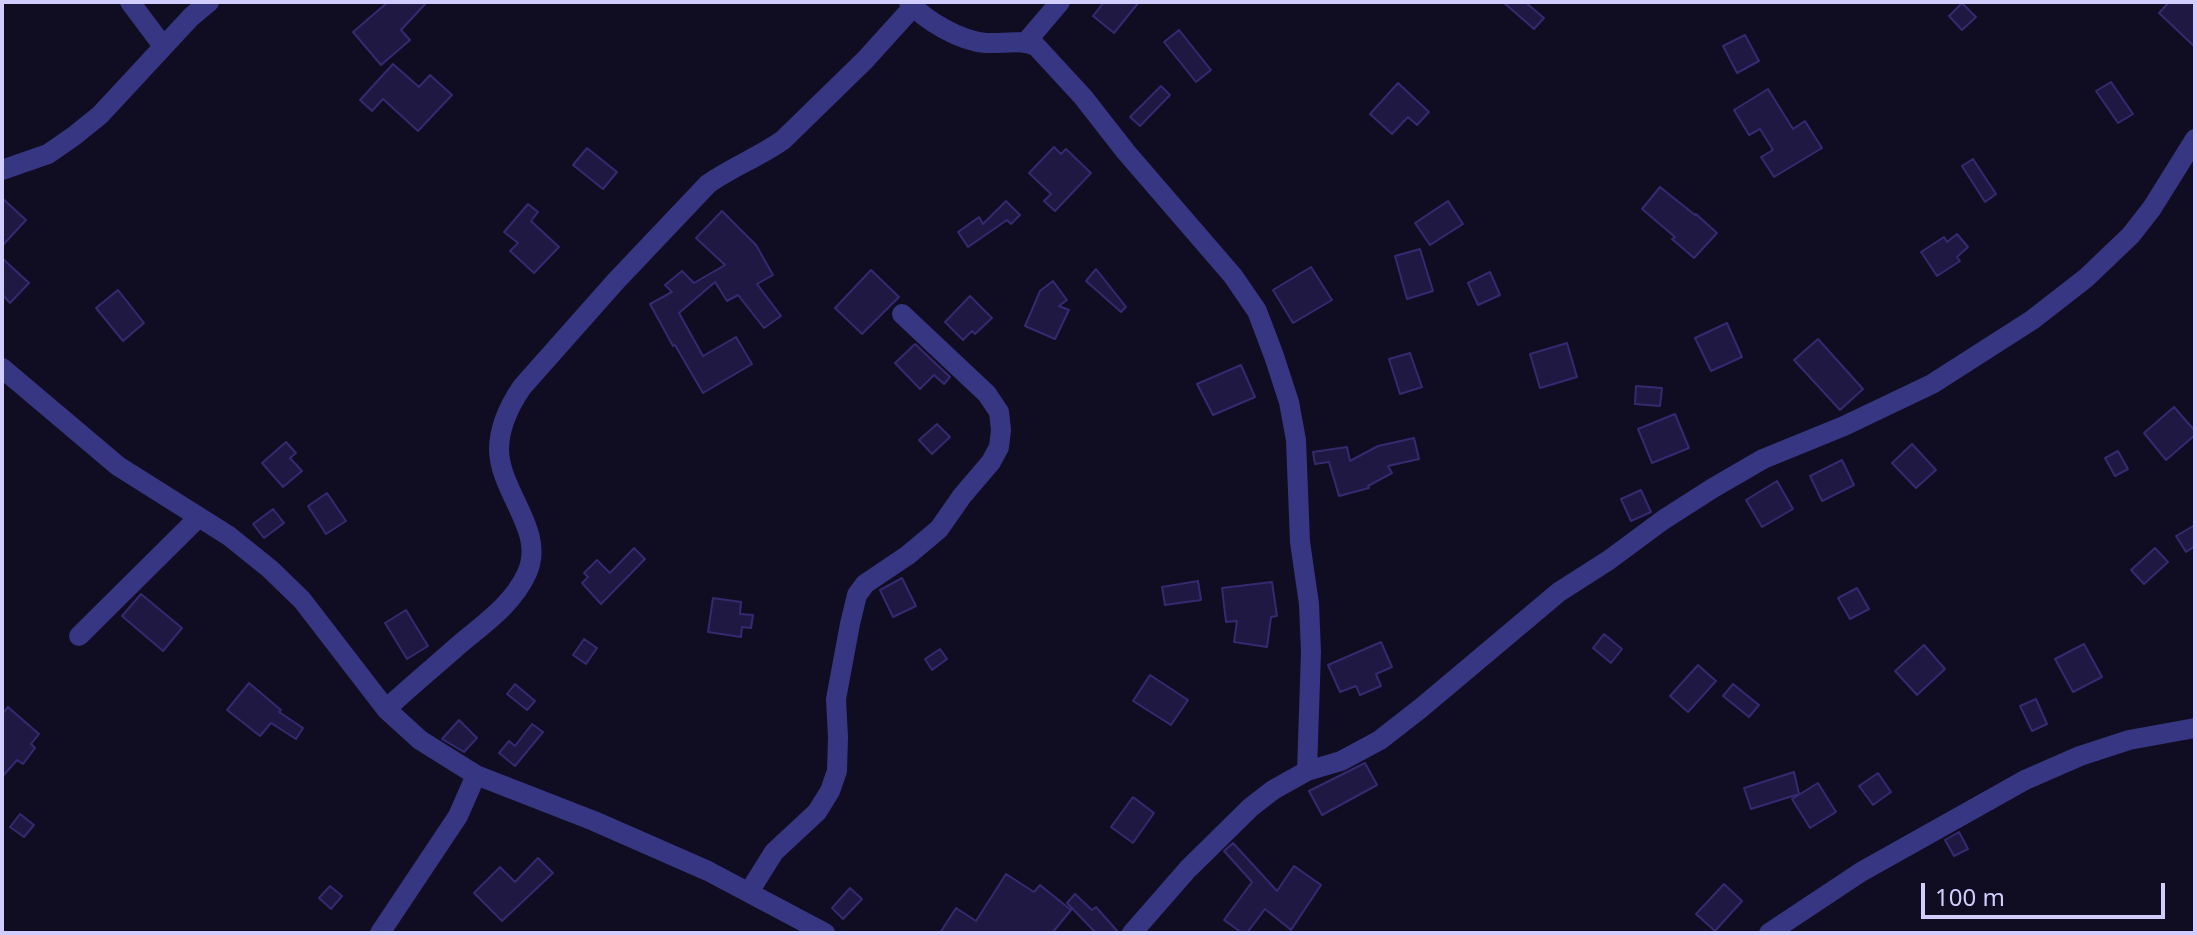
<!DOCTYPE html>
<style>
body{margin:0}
#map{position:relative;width:2197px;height:935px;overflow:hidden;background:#100d22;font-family:"Noto Sans",sans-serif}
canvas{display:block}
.frame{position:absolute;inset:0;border:4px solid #d1cdff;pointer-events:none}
.scale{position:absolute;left:1921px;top:883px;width:244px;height:36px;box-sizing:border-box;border:4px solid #d1cdff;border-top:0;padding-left:10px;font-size:24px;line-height:28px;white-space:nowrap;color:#d1cdff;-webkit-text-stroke:6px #100d22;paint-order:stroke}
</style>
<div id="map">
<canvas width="2197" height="935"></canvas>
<div class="frame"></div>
<div class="scale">100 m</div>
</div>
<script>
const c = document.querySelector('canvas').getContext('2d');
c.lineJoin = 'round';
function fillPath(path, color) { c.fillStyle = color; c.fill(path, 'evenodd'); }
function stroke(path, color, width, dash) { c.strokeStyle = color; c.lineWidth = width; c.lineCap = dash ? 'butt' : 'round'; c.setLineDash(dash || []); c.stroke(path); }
const building = new Path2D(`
 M388,2H427L401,30L410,40L381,65L353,32Z
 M1104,2H1139L1114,33L1093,16Z
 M1503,2H1525L1544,18L1534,29Z
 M2169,2H2195V47L2159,13Z
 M1962,3L1976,17L1962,30L1949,16Z
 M1179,30L1211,70L1196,82L1164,42Z
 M1745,35L1759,61L1737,73L1723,46Z
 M393,64L419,87L430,75L452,95L418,131L383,99L372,111L360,100Z
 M2111,82L2133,114L2118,123L2096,91Z
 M1398,83L1429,112L1417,125L1408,117L1392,134L1370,114Z
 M1161,86L1170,95L1140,126L1130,117Z
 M1768,89L1793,129L1805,121L1822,148L1774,177L1761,157L1773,150L1760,129L1749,135L1734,110Z
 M1054,147L1061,154L1066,149L1091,173L1055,211L1044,201L1051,194L1029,173Z
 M587,148L617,172L603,189L573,165Z
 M1973,159L1996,194L1985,202L1962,166Z
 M1660,187L1695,215L1696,214L1717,233L1694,258L1672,239L1675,237L1642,209Z
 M2,198L26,220L2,246Z
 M1006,201L1020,215L1011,224L1007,220L968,247L958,232L979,217L983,224Z
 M1448,201L1463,224L1430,245L1415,223Z
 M528,204L538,212L531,221L559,247L534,273L510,251L518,243L504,232Z
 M722,211L756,245L773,275L757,284L781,316L764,328L738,295L727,301L715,282L679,313L703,356L736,337L752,364L703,393L675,345L673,346L650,304L672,292L665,285L682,271L694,283L725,265L696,238Z
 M1957,234L1968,247L1957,257L1960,261L1937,276L1921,252L1944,237L1947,242Z
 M1420,249L1433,291L1407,299L1395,256Z
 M2,258L29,283L10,303L2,294Z
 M1311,267L1332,300L1293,323L1273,290Z
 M1096,269L1126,307L1121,312L1086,281Z
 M871,270L899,297L862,334L835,308Z
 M1490,272L1500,295L1478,305L1468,283Z
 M1053,281L1067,300L1059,306L1069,310L1055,339L1025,326L1040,291Z
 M118,290L144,323L123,341L96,308Z
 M970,296L992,318L975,334L972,331L963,340L945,322Z
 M1727,323L1742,357L1711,371L1695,338Z
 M1818,339L1863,389L1840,410L1794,360Z
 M1567,343L1577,377L1540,388L1530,354Z
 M915,344L950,377L944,384L934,375L920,389L895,363Z
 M1410,353L1422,387L1400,394L1389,359Z
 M1241,365L1255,397L1213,415L1197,384Z
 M1636,386L1662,388L1660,406L1635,404Z
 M2174,407L2195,431V435L2166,460L2144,433Z
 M1675,414L1689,448L1652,463L1638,429Z
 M937,424L950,437L932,454L919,440Z
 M1414,438L1419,459L1388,466L1392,473L1368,486L1369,488L1339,496L1329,462L1315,464L1313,452L1347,447L1350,461L1378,446Z
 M286,442L296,453L290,458L302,471L283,487L262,463Z
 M1912,444L1936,470L1916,488L1892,463Z
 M2118,451L2128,469L2115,476L2105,458Z
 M1842,460L1854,485L1822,501L1810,476Z
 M1777,481L1793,509L1762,527L1746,500Z
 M1641,490L1651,512L1631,521L1621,499Z
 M327,493L346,521L326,534L308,506Z
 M273,509L284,523L264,538L253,524Z
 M2195,525V546L2186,552L2176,536Z
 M634,548L645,559L601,604L582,583L588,577L584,573L597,560L610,573Z
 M2155,548L2168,562L2144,584L2131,570Z
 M902,578L916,606L893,617L880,590Z
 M1198,581L1201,600L1165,605L1162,587Z
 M1272,582L1277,616L1271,617L1267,647L1234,642L1237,621L1226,622L1222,588Z
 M1857,588L1869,609L1850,619L1838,598Z
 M141,594L182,628L163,651L122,616Z
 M713,598L741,602L740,614L753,615L751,628L742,627L741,637L708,632Z
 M406,610L428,646L407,659L385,623Z
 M1604,634L1622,649L1611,663L1593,648Z
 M584,639L597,648L586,664L573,655Z
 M1381,642L1392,667L1376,674L1381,686L1360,695L1356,686L1340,692L1328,665Z
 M2084,644L2102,677L2073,692L2055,659Z
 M1924,645L1945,669L1917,695L1895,671Z
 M940,649L947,659L932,670L925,659Z
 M1698,665L1716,681L1688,712L1670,696Z
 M1150,675L1188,700L1171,725L1133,701Z
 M249,683L281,710L279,712L303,728L296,739L271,723L260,736L227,710Z
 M515,684L535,701L527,710L507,694Z
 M1733,684L1759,705L1749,717L1723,696Z
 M2036,699L2047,724L2032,731L2020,706Z
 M8,707L39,734L31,744L35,748L23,764L17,760L2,777V714Z
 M459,720L477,738L464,752L442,739Z
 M532,724L543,732L515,766L499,753L509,741L515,746Z
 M1365,763L1377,785L1322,815L1309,791Z
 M1794,772L1799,794L1751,809L1744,788Z
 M1878,773L1891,792L1873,805L1859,786Z
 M1818,783L1836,812L1810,828L1792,799Z
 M1133,797L1154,813L1133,843L1111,827Z
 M20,814L34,825L24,837L10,827Z
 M1959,832L1968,849L1954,856L1945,840Z
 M1233,843L1277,891L1294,866L1321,885L1291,930L1265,909L1247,933H1242L1224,920L1252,882L1224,851Z
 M538,858L553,873L502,921L474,893L500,867L515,882Z
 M1006,874L1034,892L1040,885L1071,910L1052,933H940L956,908L976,921Z
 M1724,884L1742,901L1715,931L1696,914Z
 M330,886L342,896L331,909L319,898Z
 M850,888L862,899L843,919L832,908Z
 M1075,894L1092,910L1096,907L1119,933H1096L1067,903Z`);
fillPath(building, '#1f1843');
stroke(building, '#352a70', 2);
stroke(new Path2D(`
 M130,2L163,46
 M909,2C926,21 960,41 986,43C1004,44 1020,39 1036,46L1083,97L1126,152L1233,276L1257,311L1274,356L1289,402L1296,440L1300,542L1309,604L1311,652L1307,771
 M1026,42L1060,2
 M2,170L48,154L74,136L100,115L191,17L209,2
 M2,368L118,466L229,536L270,569L302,600L386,709L420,740L476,775L594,821L708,871L825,933
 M79,636L198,518
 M386,709C410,687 435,666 460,644C485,623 513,604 527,573C546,531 500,493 499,450C499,427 509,406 522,387L616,281L708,184C732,167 759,157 783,140L865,60L913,7
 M749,892L774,852L817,812L830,791L837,771L838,737L836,699L850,624L857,595L865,584L908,555L939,529L962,496L991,462L999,447L1001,430L999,412L987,394L902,314
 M380,933L458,816L476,775
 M1132,933L1188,869L1251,807L1273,790L1307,771L1341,761L1380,740L1421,708L1559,592L1609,560L1663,520L1713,488L1763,459L1844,426L1932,384L2032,320L2086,278L2131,235L2152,208L2195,139
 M1769,933L1861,872L2025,780L2080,756L2129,740L2195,728`), '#373682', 20);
</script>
